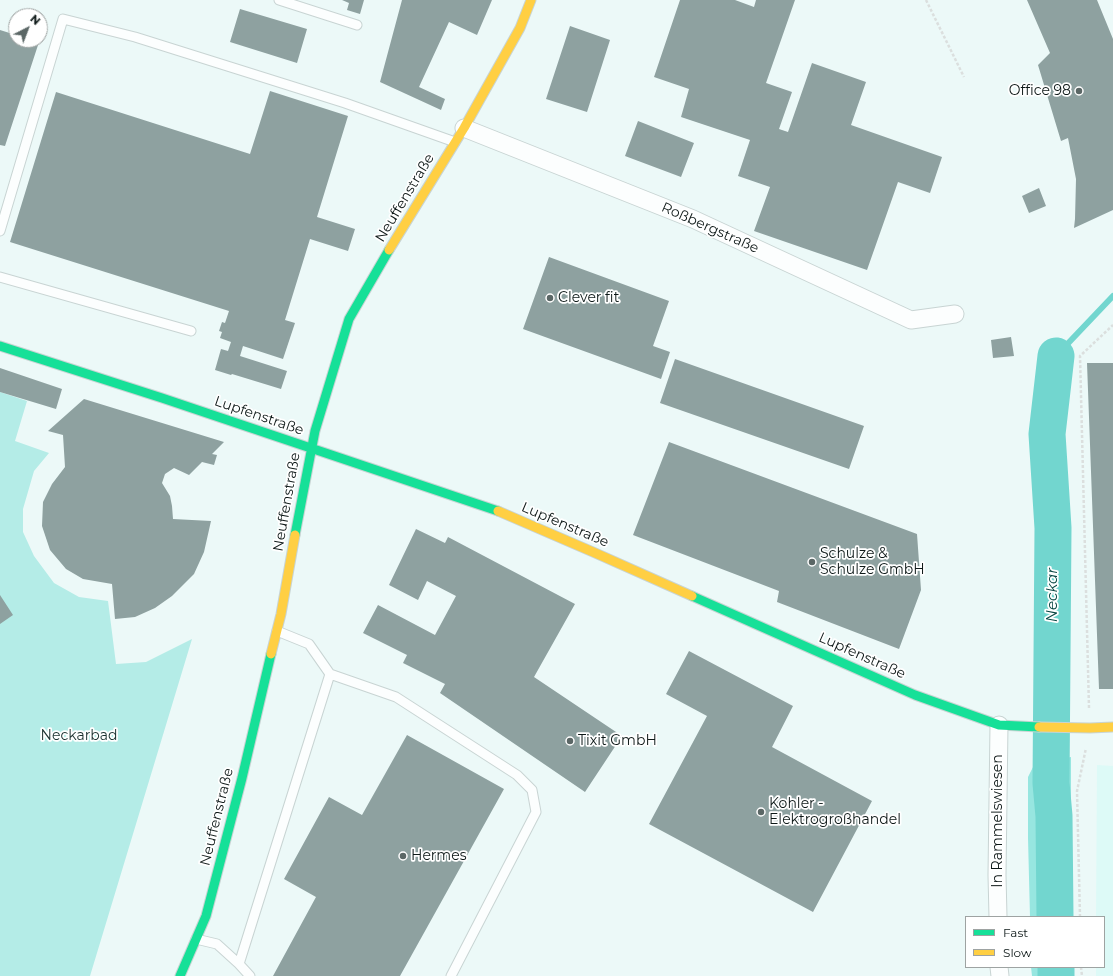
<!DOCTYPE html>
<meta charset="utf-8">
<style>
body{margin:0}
#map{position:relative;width:1113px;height:976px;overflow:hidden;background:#ecf9f8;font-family:Montserrat,sans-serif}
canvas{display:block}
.legend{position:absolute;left:965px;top:916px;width:140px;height:52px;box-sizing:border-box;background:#fff;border:1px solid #9ea3a2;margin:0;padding:5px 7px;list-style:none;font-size:12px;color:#0d1817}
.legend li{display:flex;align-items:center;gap:8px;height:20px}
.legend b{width:20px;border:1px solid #9ea3a2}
.north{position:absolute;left:8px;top:8px;width:40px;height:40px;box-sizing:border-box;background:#fff;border:1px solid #9ea3a2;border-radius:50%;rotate:42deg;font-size:11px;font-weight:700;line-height:16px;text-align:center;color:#0d1817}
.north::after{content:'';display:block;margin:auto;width:14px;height:18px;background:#5b6766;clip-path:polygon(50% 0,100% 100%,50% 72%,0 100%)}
</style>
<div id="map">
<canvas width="1113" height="976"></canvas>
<ul class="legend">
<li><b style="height:5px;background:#16e098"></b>Fast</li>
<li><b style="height:5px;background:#ffcf43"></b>Slow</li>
</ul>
<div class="north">N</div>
</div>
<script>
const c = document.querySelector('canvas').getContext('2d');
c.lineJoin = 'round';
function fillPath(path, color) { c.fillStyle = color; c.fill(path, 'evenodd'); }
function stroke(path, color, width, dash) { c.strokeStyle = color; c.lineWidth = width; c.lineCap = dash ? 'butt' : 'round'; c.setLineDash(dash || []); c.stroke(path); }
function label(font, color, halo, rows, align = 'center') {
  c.font = font + ' Montserrat,sans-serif'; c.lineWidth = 3.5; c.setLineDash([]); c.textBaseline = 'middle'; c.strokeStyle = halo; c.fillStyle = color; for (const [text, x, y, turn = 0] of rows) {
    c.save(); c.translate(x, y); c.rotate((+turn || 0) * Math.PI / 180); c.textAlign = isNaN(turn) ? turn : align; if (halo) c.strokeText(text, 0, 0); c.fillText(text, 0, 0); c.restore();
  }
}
fillPath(new Path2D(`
 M1097,765L1113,766V976H1096V967H1104V917H1096Z`), '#ddfaf7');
fillPath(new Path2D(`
 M0,392L27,401L15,441L49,453L34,471L23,509V532L34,556L54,583L79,597L108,601L116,664L146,662L192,639L90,976H0Z`), '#b4ece7');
fillPath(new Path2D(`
 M1071,757V917H1030L1028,838V777L1035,763Z
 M1031,967H1071V976H1032Z`), '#97e6e0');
stroke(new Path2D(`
 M1056,356L1113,296`), '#72d6cf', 6);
stroke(new Path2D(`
 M1055,917L1054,816L1051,783L1053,528L1047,434L1056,356
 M1056,967V976`), '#72d6cf', 37);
fillPath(new Path2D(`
 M342,0H364L360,14L347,10L349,3Z
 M402,0H492L477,35L449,22L419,87L445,99L441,110L380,82Z
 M680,0H735L754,7L756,0H795L766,83L792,92L779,129L788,132L812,63L866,82L851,125L942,157L930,193L898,182L867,270L754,231L770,187L738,176L750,140L681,117L689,89L654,77Z
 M1027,0H1097L1113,39V210L1074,228L1075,219L1076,179L1068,138L1061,141L1038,65L1050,53Z
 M240,9L307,29L297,63L230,42Z
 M570,26L610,40L587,112L546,99Z
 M0,30L16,35V40H32L39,42L5,146L0,145Z
 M270,91L348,116L317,217L355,229L348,251L310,239L285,320L295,323L283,359L243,346L240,356L287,371L281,389L232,374L231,375L215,370L221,349L228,351L231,342L220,338L222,332L219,331L222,322L225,323L229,311L10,242L56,92L250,154Z
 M638,121L694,143L681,177L625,156Z
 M1039,188L1046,206L1029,213L1022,196Z
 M549,257L669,301L653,346L670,352L661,379L523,329Z
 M1011,337L1014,356L993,358L991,340Z
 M675,359L864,426L849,469L660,403Z
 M1087,363H1113V689H1099Z
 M0,368L62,389L56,409L0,392Z
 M84,399L224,442L212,454L217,455L214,465L202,462L189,475L174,468L165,474L162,483L170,496L172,506L173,519L211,521L204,552L194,574L172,596L155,608L135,617L115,619L112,584L83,579L66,569L50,550L42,526L43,502L52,484L65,467L63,435L48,431Z
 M669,442L917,534L921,590L899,649L777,602L779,591L633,535Z
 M416,529L445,543L448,537L575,604L534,677L622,736L585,792L440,693L445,684L403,663L407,655L363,633L378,605L435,635L456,596L427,581L418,600L389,585Z
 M0,595L13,615L0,624Z
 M689,651L793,706L772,747L872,801L813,912L649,824L707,716L666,694Z
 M407,735L504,789L400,976H273L316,897L284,879L329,797L362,815Z`), '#8ea1a0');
const lane = new Path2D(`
 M279,0L357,25
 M0,231L63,19L135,37L345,103L455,142
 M0,277L191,331
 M330,674L396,697L517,775L532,790L536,812L451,976
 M196,939L217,944L239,964L330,674L309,644L277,631
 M239,964L250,976`);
const street = new Path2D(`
 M464,128L693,219L911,320L955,314
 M998,917L997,875L999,725
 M999,967L1000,976`);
const fast = new Path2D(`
 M0,346L162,398L498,511
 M295,535L315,431L349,319L389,250
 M692,596L915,695L999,725L1039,727
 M180,976L206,916L242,778L271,654`);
const slow = new Path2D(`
 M389,250L464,128L520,28L531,0
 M498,511L593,552L692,596
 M271,654L281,614L295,535
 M1039,727L1090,728L1113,727`);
stroke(lane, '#c8d4d3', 11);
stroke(street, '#c8d4d3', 19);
stroke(fast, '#c8d4d3', 11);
stroke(slow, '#c8d4d3', 11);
stroke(new Path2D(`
 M926,0L964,77
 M1089,708L1080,356L1113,325
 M1080,917L1077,791L1086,748
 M1081,967L1082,976`), '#dbdfde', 2.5, [3, 2]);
stroke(lane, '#fcfefe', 9);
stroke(street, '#fcfefe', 17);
stroke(fast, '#16e098', 9);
stroke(slow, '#ffcf43', 9);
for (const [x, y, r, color] of [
 [1079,91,4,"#5b6766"],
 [550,298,4,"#5b6766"],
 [812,562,4,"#5b6766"],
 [570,741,4,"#5b6766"],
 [761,812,4,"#5b6766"],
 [403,856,4,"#5b6766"]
]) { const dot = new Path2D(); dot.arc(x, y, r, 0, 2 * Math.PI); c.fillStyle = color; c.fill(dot); stroke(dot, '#fff', 1.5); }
label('14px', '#0d1817', '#fff', [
 ["Office 98",1071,91,"right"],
 ["Clever fit",558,298],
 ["Schulze &",820,554],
 ["Schulze GmbH",820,570],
 ["Tixit GmbH",578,741],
 ["Kohler -",769,804],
 ["Elektrogroßhandel",769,820],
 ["Hermes",411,856]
], 'left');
label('14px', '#0d1817', '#fff', [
 ["Neuffenstraße",405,198,-59],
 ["Roßbergstraße",710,228,24],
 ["Lupfenstraße",259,416,19],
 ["Neuffenstraße",287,502,-80],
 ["Lupfenstraße",565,525,23],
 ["Lupfenstraße",862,656,24],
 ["Neuffenstraße",217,817,-76],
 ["In Rammelswiesen",998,821,-90]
]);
label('14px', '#19302e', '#fff', [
 ["Neckarbad",79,736]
]);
label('italic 15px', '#084642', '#fff', [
 ["Neckar",1053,595,-90]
]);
</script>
